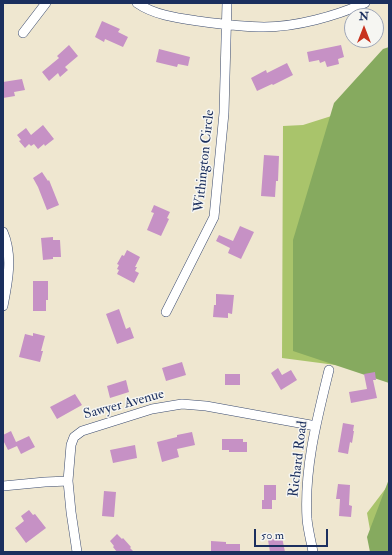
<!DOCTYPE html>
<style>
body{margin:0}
#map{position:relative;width:392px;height:555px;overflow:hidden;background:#efe7d0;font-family:"IM FELL Double Pica",serif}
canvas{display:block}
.frame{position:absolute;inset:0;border:4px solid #1b2f5e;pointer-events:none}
.north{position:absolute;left:344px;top:8px;width:40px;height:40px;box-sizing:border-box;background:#f6f6f2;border:1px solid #9ea6b7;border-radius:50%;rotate:0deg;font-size:11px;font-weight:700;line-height:16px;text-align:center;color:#1b2f5e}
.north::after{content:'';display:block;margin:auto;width:14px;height:18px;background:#c8321e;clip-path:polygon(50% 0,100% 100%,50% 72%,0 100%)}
.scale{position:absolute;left:254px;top:529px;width:74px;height:18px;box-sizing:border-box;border:2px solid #1b2f5e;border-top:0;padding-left:5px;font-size:12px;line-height:14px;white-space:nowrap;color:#1b2f5e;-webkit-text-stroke:3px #f6f6f2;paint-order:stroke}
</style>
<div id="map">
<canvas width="392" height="555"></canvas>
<div class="frame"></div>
<div class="north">N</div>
<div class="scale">50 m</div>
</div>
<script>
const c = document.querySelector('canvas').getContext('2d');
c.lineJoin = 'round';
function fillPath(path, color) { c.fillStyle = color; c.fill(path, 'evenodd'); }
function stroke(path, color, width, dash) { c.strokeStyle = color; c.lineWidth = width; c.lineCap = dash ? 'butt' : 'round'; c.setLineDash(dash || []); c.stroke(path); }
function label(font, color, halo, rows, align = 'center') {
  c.font = font + ' "IM FELL Double Pica",serif'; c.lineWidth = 3; c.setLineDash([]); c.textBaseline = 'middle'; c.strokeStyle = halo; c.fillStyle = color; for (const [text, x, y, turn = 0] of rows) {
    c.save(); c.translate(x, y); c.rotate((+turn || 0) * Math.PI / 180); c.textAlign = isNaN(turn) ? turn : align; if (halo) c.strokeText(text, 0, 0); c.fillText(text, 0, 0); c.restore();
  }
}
fillPath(new Path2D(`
 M385,99L389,112V372L282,358L283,126L303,125Z
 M389,484V552H374L367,513Z`), '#a9c46b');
fillPath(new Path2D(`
 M389,47V383L293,351V240L334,103L383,49Z
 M389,479V552H370L367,537Z`), '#86aa5f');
fillPath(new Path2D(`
 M102,21L120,29L118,32L128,37L123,47L105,39L104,42L95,37Z
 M69,45L78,56L65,67L68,70L60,77L58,73L49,81L42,72L59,58L57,56Z
 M341,45L344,57L338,59L339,64L327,67L325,61L320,63L319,60L309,62L307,52Z
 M159,49L190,57L188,66L178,64L177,67L156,62Z
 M287,63L293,75L273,85L272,84L257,91L251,78L266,70L267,73Z
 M22,79L25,90L14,92L15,96L3,98V82Z
 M43,125L54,139L45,146L44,144L38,149L34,144L31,146L29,144L25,148L19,141L21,140L17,135L26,128L31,135Z
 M264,155L279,156L278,181H276L275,197L261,196Z
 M42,172L48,181L49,180L59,205L47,210L38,187L33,178Z
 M154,205L170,212L167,218L169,219L161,236L147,230L154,213L151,212Z
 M240,226L254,232L241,259L228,253L230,248L216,241L219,235L233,241Z
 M53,237V240H60L61,257H53V259L43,260L41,238Z
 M127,250L140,257L135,267H137L135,271L139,273L134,283L117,274L119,270L117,269L119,265L117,264L122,255L124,256Z
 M33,281H48V300H46V311H33Z
 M216,294L234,295L232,314L228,313V318L213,317L214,305H216Z
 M119,309L126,329L130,327L134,338L117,344L106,314Z
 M33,333L45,336L41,351H43L40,362L19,357L25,334L33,336Z
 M182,362L186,375L166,381L162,368Z
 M278,368L282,375L291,370L297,380L281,390L271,373Z
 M375,372L376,380H373L377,398L351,403L349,392L367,389L364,374Z
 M225,374H240V385H225Z
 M126,380L129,392L110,398L107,386Z
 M75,394L82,405L57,419L50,407Z
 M343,423L354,425L353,431H354L352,443L350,442L348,454L338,452Z
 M11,431L16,442L29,436L35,447L21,454L17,446L8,450L3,440V435Z
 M192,432L195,445L177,449L179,457L162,462L157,442L177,437V435Z
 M222,439H243V442H247V452H229V450H222Z
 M135,445L137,458L113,463L110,450Z
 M338,484L350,485L349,505L352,506L351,517L339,516L340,499H336Z
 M264,485H276V500H272V509H262V500H264Z
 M104,491L116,492L114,517L102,516Z
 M29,510L33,515L35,514L46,528L26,543L15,528L24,521L21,516Z
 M117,534L122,539L123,538L131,547L130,548L134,552H117L113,547L114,546L110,541Z
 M282,537L285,552H270L268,540Z
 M211,541L226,542V544H240V552H211Z`), '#c691c5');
const minor = new Path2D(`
 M137,3C154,15 177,18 198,21C220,24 242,27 264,27C296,27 336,16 365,3
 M23,33L46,3
 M3,232C13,255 8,281 3,306
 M166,312L214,217L224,113L227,3
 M68,481L71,512L77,552
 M3,486L45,482L68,481L71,445L74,437L82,431L152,409L182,404L206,406L316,426
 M313,552C311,541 308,530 307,519C304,468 317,419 329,370`);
stroke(minor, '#3b4b6f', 10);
stroke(minor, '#fff', 9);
label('14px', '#1b2f5e', '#f6f6f2', [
 ["Withington Circle",205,161,-84],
 ["Sawyer Avenue",124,405,-15],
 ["Richard Road",299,459,-83]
]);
</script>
